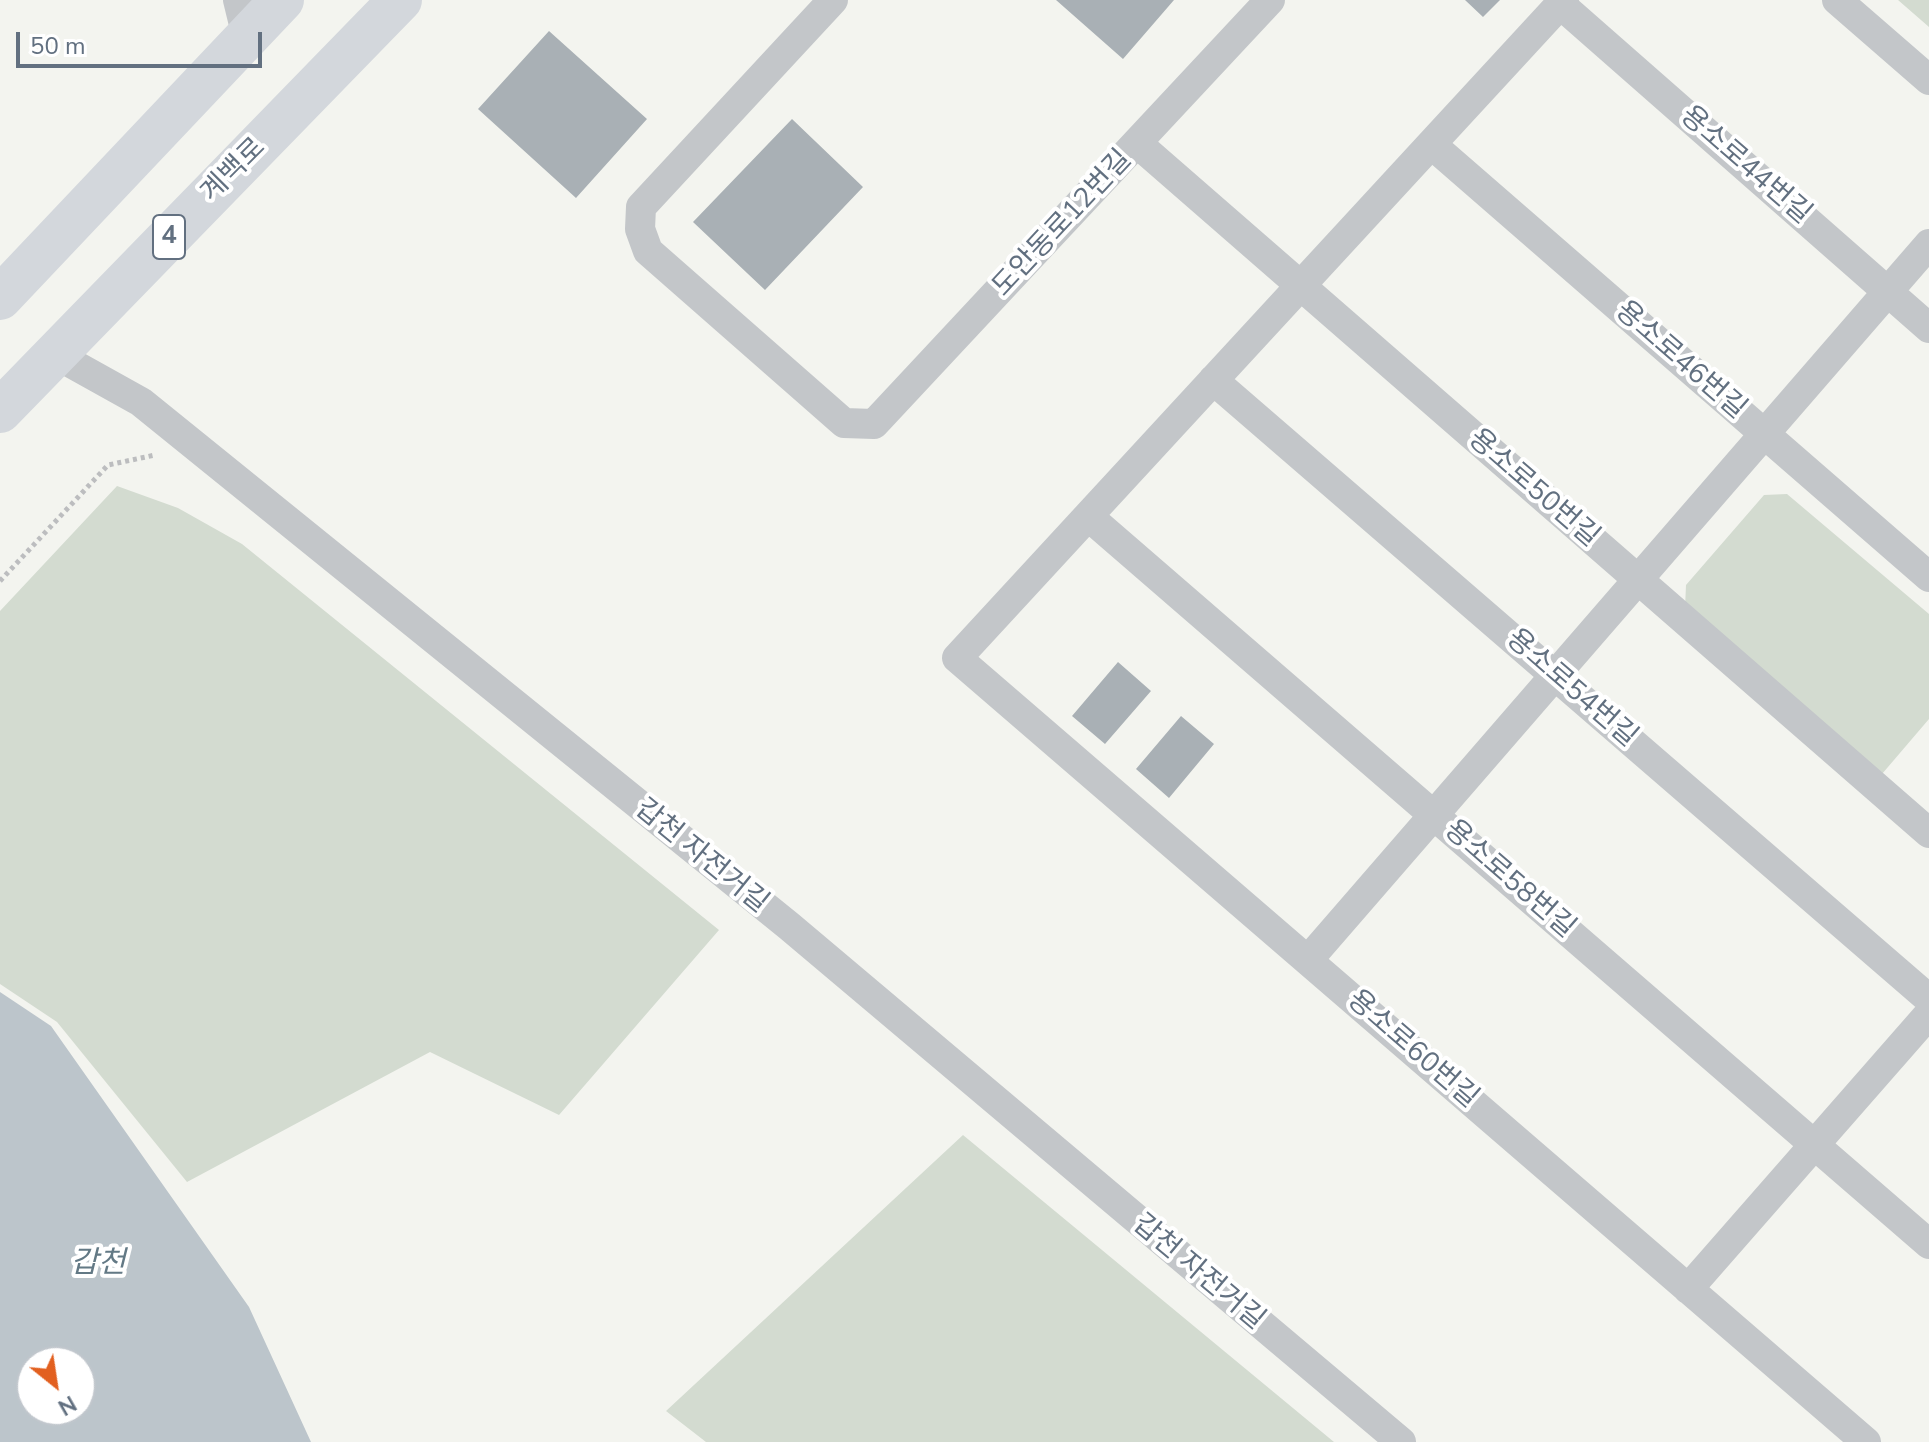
<!DOCTYPE html>
<meta charset="utf-8">
<style>
body{margin:0}
#map{position:relative;width:1929px;height:1442px;overflow:hidden;background:#f3f4ef;font-family:"Nunito Sans",sans-serif}
canvas{display:block}
.north{position:absolute;left:16px;top:1346px;width:80px;height:80px;box-sizing:border-box;background:#fff;border:2px solid #c0c6cc;border-radius:50%;rotate:150deg;font-size:22px;font-weight:700;line-height:32px;text-align:center;color:#627080}
.north::after{content:'';display:block;margin:auto;width:28px;height:36px;background:#e26020;clip-path:polygon(50% 0,100% 100%,50% 72%,0 100%)}
.scale{position:absolute;left:16px;top:32px;width:246px;height:36px;box-sizing:border-box;border:4px solid #627080;border-top:0;padding-left:10px;font-size:24px;line-height:28px;white-space:nowrap;color:#627080;-webkit-text-stroke:6px #fff;paint-order:stroke}
</style>
<div id="map">
<canvas width="1929" height="1442"></canvas>
<div class="north">N</div>
<div class="scale">50 m</div>
</div>
<script>
const c = document.querySelector('canvas').getContext('2d');
c.lineJoin = 'round';
function fillPath(path, color) { c.fillStyle = color; c.fill(path, 'evenodd'); }
function stroke(path, color, width, dash) { c.strokeStyle = color; c.lineWidth = width; c.lineCap = dash ? 'butt' : 'round'; c.setLineDash(dash || []); c.stroke(path); }
function label(font, color, halo, rows, align = 'center') {
  c.font = font + ' "Nunito Sans","Noto Sans KR",sans-serif'; c.lineWidth = 8; c.setLineDash([]); c.textBaseline = 'middle'; c.strokeStyle = halo; c.fillStyle = color; for (const [text, x, y, turn = 0] of rows) {
    c.save(); c.translate(x, y); c.rotate((+turn || 0) * Math.PI / 180); c.textAlign = isNaN(turn) ? turn : align; if (halo) c.strokeText(text, 0, 0); c.fillText(text, 0, 0); c.restore();
  }
}
fillPath(new Path2D(`
 M1898,0H1929V27Z
 M117,486L178,508L242,544L719,930L559,1115L430,1052L187,1182L57,1022L0,984V611Z
 M1787,494L1929,614V719L1882,774L1685,608L1686,585L1764,495Z
 M963,1135L1334,1442H706L666,1411Z`), '#d3dbd0');
fillPath(new Path2D(`
 M0,992L51,1026L249,1307L311,1442H0ZM32,1362H80V1410H32Z`), '#bcc5cb');
fillPath(new Path2D(`
 M1056,0H1174L1123,59Z
 M1465,0H1500L1483,17Z
 M549,31L647,119L576,198L478,109Z
 M792,119L863,187L765,290L693,222Z
 M1118,662L1151,691L1105,744L1072,716Z
 M1181,716L1214,744L1169,798L1136,769Z`), '#a9b0b5');
stroke(new Path2D(`
 M0,581L108,465L155,455`), '#bcbdbf', 5, [4, 4]);
stroke(new Path2D(`
 M238,0L247,37
 M833,0L641,207L640,229L648,251L844,423L874,424L1270,0
 M1564,0L957,658L1866,1442
 M1837,0L1929,80
 M1560,4L1929,328
 M1138,144L1929,833
 M1431,144L1929,577
 M53,353L141,402L789,926L1401,1442
 M1213,380L1929,999
 M1088,516L1929,1244
 M1308,960L1929,244
 M1688,1289L1929,1014`), '#c3c6c9', 30);
stroke(new Path2D(`
 M0,298L282,0
 M0,411L400,0`), '#d3d7dc', 44);
for (const [x, y, w] of [
 [169,237,32]
]) { const box = new Path2D(); box.roundRect(x - w / 2, y - 22, w, 44, 6); c.fillStyle = '#fff'; c.fill(box); stroke(box, '#627080', 2); }
label('bold 26px', '#627080', null, [
 ["4",169,237]
]);
label('28px', '#627080', '#fff', [
 ["용소로44번길",1745,166,41],
 ["계백로",234,171,-45],
 ["도안동로12번길",1063,224,-47],
 ["용소로46번길",1680,361,41],
 ["용소로50번길",1533,489,41],
 ["용소로54번길",1571,689,41],
 ["갑천 자전거길",701,857,39],
 ["용소로58번길",1509,880,41],
 ["용소로60번길",1412,1050,41],
 ["갑천 자전거길",1198,1273,40]
]);
label('italic 30px', '#637985', '#fff', [
 ["갑천",98,1265]
]);
</script>
